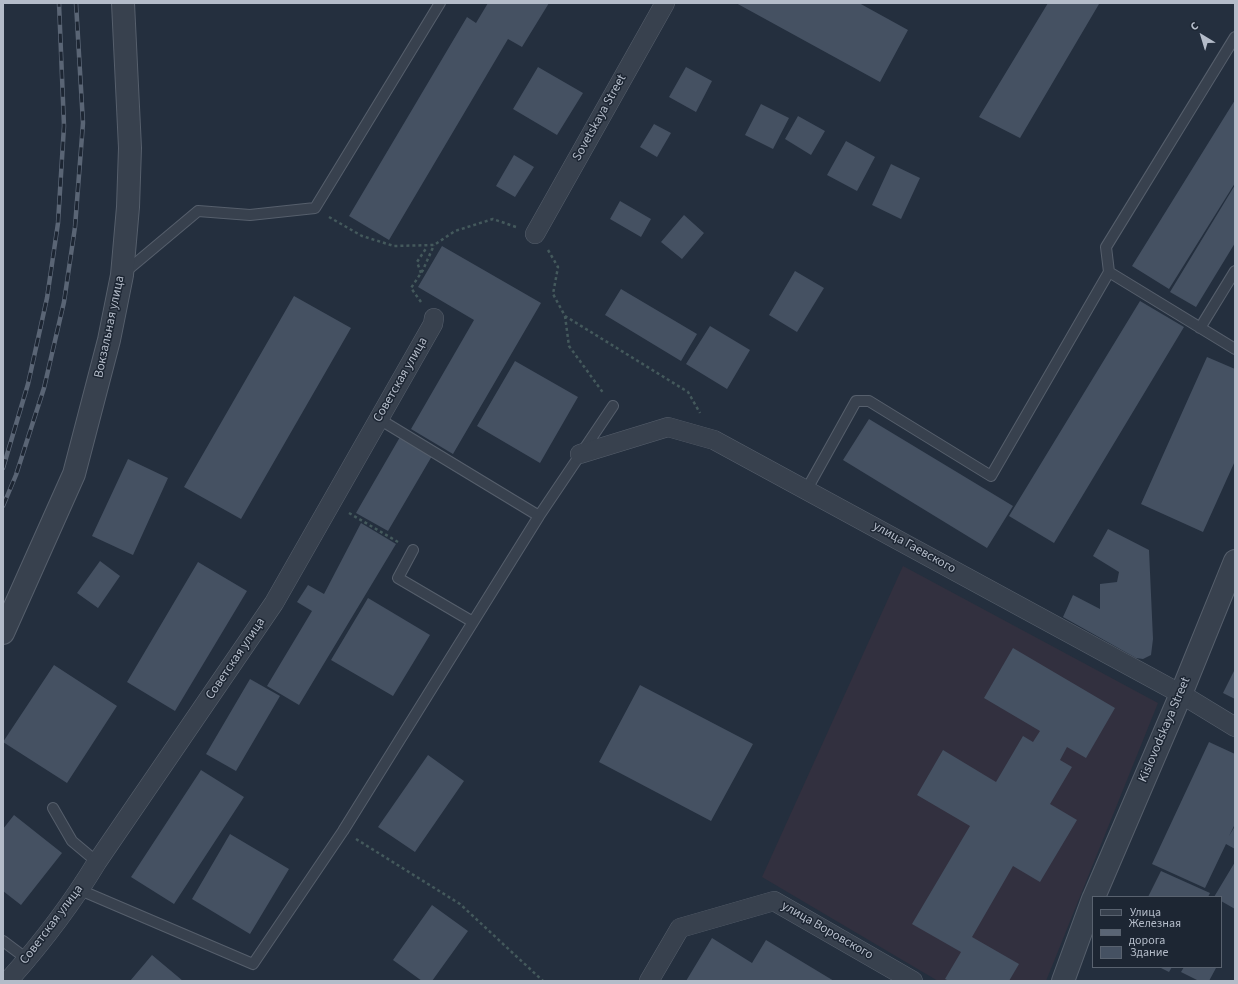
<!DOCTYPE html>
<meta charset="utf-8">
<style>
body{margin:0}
#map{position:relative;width:1238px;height:984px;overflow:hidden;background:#242f3e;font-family:"Source Sans 3",sans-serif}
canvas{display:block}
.frame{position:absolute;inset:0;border:4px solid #b4bcc9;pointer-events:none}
.legend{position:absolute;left:1092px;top:896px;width:130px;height:72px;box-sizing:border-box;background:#1d2633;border:1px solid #59626f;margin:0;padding:5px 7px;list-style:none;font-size:12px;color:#b4bcc9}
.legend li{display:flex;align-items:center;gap:8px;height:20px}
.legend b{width:20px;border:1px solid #59626f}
.north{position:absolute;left:1182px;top:16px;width:40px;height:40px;-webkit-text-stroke:3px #1d2633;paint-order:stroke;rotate:322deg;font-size:11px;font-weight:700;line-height:16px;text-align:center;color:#b4bcc9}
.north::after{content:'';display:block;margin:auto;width:14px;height:18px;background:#b4bcc9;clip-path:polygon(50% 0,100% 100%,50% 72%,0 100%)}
</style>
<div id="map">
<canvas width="1238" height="984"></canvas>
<div class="frame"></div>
<ul class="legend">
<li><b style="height:5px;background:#38414e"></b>Улица</li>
<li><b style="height:5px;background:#5a6575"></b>Железная дорога</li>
<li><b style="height:11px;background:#455162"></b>Здание</li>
</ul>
<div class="north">С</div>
</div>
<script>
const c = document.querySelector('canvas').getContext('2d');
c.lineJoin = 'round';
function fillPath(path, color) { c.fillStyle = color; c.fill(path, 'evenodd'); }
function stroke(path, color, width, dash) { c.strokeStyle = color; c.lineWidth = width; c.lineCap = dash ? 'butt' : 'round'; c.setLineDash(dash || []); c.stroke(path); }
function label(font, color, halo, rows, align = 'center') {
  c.font = font + ' "Source Sans 3",sans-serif'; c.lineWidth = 3; c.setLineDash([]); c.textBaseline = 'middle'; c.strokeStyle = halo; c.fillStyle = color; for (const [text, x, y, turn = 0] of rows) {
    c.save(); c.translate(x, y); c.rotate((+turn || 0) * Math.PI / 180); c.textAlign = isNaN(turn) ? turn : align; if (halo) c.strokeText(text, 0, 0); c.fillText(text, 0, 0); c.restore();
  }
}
fillPath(new Path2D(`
 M903,566L1158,703L1046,981H938L762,877Z`), '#32303f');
fillPath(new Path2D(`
 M488,3H549L522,47L508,39L389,240L349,216L467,17L476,23Z
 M736,3H859L908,30L880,82Z
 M1048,3L1099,4L1020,138L979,117Z
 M538,67L583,93L557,135L513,109Z
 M686,67L712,81L696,112L669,97Z
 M1235,100V183L1169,289L1132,266Z
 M761,104L789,118L773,149L745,135Z
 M798,116L825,131L811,155L785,139Z
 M654,124L671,133L657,157L640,147Z
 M846,141L875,157L857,191L827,175Z
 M514,155L534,167L515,197L496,186Z
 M891,164L920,178L901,219L872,205Z
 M1235,185V243L1196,307L1170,292Z
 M620,201L651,219L641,237L610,219Z
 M684,215L704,233L682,259L661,242Z
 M442,246L541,303L453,454L411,429L474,320L418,287Z
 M795,271L824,288L797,332L769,315Z
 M621,289L697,334L681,361L605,315Z
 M294,296L351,328L241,519L184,487Z
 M1140,301L1184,327L1054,543L1009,516Z
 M710,326L750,350L727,389L686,364Z
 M1207,357L1235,369V461L1203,532L1141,504Z
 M515,361L578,397L540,463L477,426Z
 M869,419L1013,506L987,548L843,460Z
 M400,437L432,456L388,531L356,513Z
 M128,459L168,478L133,555L92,536Z
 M361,523L396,544L299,705L267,686L312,611L297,602L308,585L324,594Z
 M1108,529L1149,550L1153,639L1151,655L1143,659L1136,658L1063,617L1073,595L1100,609V584L1117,582L1119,572L1093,556Z
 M100,561L120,576L98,608L77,593Z
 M198,562L247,591L175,711L127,682Z
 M368,598L430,635L393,696L331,660Z
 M1013,648L1115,708L1086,758L1067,747L1060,760L1072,767L1050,804L1077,820L1040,882L1013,866L972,937L1019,964L1009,981H949L945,979L961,952L912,924L970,826L917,795L943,750L996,782L1023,736L1033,742L1040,731L984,698Z
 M54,665L117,706L67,783L3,742Z
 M1235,669V699L1223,693Z
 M250,679L280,696L236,771L206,754Z
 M640,685L753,744L711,821L599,762Z
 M1209,742L1235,754V824L1229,836L1235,826V849L1226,844L1205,888L1152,864Z
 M428,755L464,781L415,852L378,827Z
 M201,770L244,797L174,904L131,877Z
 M14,815L62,853L21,905L3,891V829Z
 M230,834L289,869L250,934L192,899Z
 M1235,862V909L1221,901V897H1214Z
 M1161,871L1210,893L1208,897H1148Z
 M432,905L468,931L432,981H422L393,960Z
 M712,938L752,963L766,940L834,981H686Z
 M152,955L183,981H130Z
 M1159,967H1172L1169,972Z
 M1184,967H1214L1216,968L1209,981H1199L1181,972Z`), '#455162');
const service = new Path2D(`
 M1109,272L1235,349
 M124,273L198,211L250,215L315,208L440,3
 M1200,328L1235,271
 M379,419L539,516
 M807,489L856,401H869L991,476L1109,272L1106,247L1235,37
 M413,550L398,578L473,622
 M53,808L72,841L97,862
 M80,890L253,964L343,831L539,516L613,406
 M3,941L27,959`);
const minor = new Path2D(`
 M535,234L665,3
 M580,454L668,427L714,440L1181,694L1235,727
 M8,981C41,944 71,905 97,862L274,603L433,324L434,318
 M649,981L680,928L774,901L913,981`);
const tertiary = new Path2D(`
 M3,633L74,474L109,340L122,275L128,207L130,148L123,3
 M1094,897L1181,694L1235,561
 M1063,981L1093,899`);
stroke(service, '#565f6c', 12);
stroke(minor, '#565f6c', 20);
stroke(tertiary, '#565f6c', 24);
stroke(new Path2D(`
 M329,217L362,236L394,246L434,245L455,231L493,219L516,227
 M548,250L558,267L553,294L565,316L688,392L700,413
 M421,273L417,262L427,247
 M421,302L411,288L423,270L434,245
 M565,316L569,346L604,394
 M349,513L398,542
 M356,839L460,904L543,981`), '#44595c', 2.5, [3, 3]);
stroke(service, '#38414e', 10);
stroke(minor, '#38414e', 19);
stroke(tertiary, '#38414e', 22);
const rail = new Path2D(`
 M3,468L28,384L47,298L58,223L64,126L59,3
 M3,506L16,475L44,388L64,302L75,227L83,123L76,3`);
stroke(rail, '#5a6575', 4.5);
stroke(rail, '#1d2633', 3, [9]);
label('13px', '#b4bcc9', '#1d2633', [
 ["Sovetskaya Street",600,118,-61],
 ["Вокзальная улица",110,327,-78],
 ["Советская улица",401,380,-60],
 ["улица Гаевского",914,548,29],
 ["Советская улица",236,659,-56],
 ["Kislovodskaya Street",1165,730,-67],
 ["Советская улица",52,925,-53],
 ["улица Воровского",827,931,30]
]);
</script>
